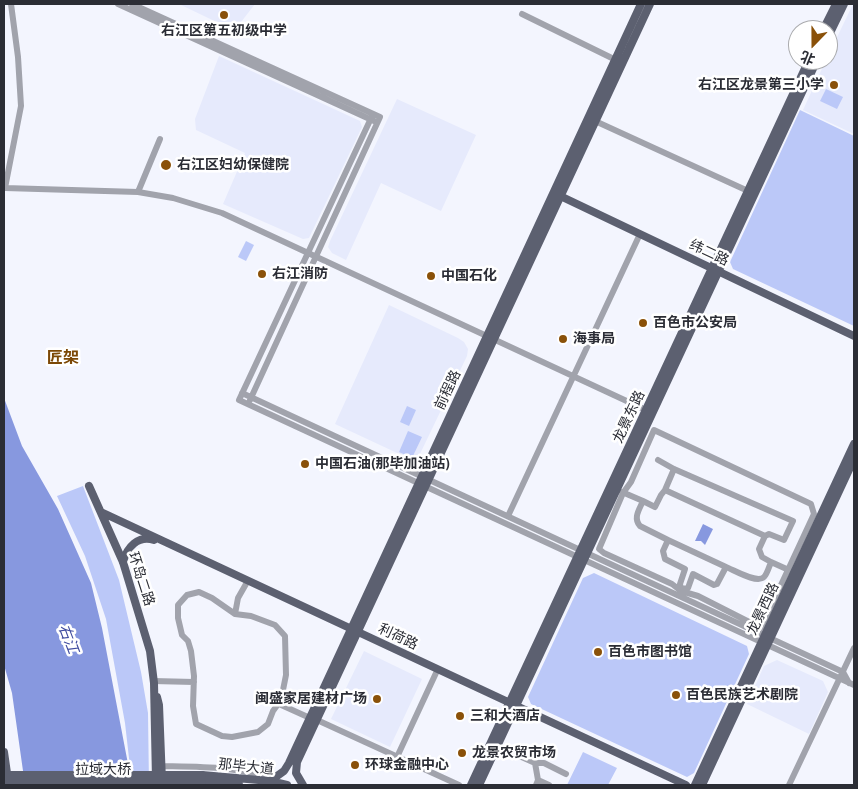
<!DOCTYPE html>
<meta charset="utf-8">
<style>
body{margin:0}
#map{position:relative;width:858px;height:789px;overflow:hidden;background:#f3f5fe;font-family:Cabin,"Noto Sans SC",sans-serif}
canvas{display:block}
.frame{position:absolute;inset:0;border:5px solid #2b2d35;pointer-events:none}
.north{position:absolute;left:788px;top:20px;width:50px;height:50px;box-sizing:border-box;background:#fff;border:1px solid #aaabae;border-radius:50%;rotate:202deg;font-size:14px;font-weight:700;line-height:20px;text-align:center;color:#2b2d35}
.north::after{content:'';display:block;margin:auto;width:18px;height:22px;background:#8a5109;clip-path:polygon(50% 0,100% 100%,50% 72%,0 100%)}
</style>
<div id="map">
<canvas width="858" height="789"></canvas>
<div class="frame"></div>
<div class="north">北</div>
</div>
<script>
const context = document.querySelector('canvas').getContext('2d');
context.lineJoin = 'round';
function fillPath(path, color) {
  context.fillStyle = color;
  context.fill(path, 'evenodd');
}
function stroke(path, color, width, dash) {
  context.strokeStyle = color;
  context.lineWidth = width;
  context.lineCap = dash ? 'butt' : 'round';
  context.setLineDash(dash || []);
  context.stroke(path);
}
function drawText(font, color, halo, rows, align = 'center') {
  context.font = font + ' Cabin,"Noto Sans SC",sans-serif';
  context.lineWidth = 5;
  context.setLineDash([]);
  context.textBaseline = 'middle';
  context.strokeStyle = halo;
  context.fillStyle = color;
  for (const [text, x, y, turn = 0] of rows) {
    context.save();
    context.translate(x, y);
    context.rotate((+turn || 0) * Math.PI / 180);
    context.textAlign = isNaN(turn) ? turn : align;
    if (halo) context.strokeText(text, 0, 0);
    context.fillText(text, 0, 0);
    context.restore();
  }
}
fillPath(new Path2D(`
 M179,4h76l-17,22 -9,2z
 M853,4h1v130l-51,-24 23,-50h2v-4z
 M219,56l141,65 2,6 -53,111 -6,1 -80,-35 22,-51 -49,-23 -1,-11z
 M397,99l79,36 -35,76 -60,-28 -35,77 -14,-7 -4,-6 2,-6z
 M389,305l69,33 6,4 4,7 -1,7 -48,100 -4,3h-5l-75,-35z
 M364,651l58,28 -32,68 -59,-28z
 M777,660l46,21 5,11 -19,42 -62,-30 17,-38z`), '#e6eafc');
fillPath(new Path2D(`
 M826,89l17,8 -6,12 -17,-8z
 M800,110l54,26v190l-121,-57 -3,-7z
 M246,241l8,4 -8,16 -8,-4z
 M407,406l9,4 -7,16 -9,-4z
 M408,431l14,6 -10,21 -13,-6z
 M83,486l36,94 22,92 7,41 1,72h-20l1,-18 -5,-44 -19,-104 -21,-63 -28,-60z
 M594,573l153,73 2,8 -55,119 -7,4 -156,-73 -3,-7 55,-119z
 M583,752l34,16 -9,17h-41z`), '#bbc8f8');
fillPath(new Path2D(`
 M4,398l18,48 36,63 33,74 11,45 26,136 -1,21h-102l-13,-92 -8,-28z
 M703,524l10,5 -8,16 -4,-4h-6z`), '#8798df');
stroke(new Path2D(`
 M11,4l7,53 3,49 -16,82 133,4 35,6 49,15 424,197
 M118,4l256,117
 M132,4l248,113 -130,283
 M522,14l98,48
 M373,114l-134,286 615,285
 M595,121l153,70
 M138,192l22,-53
 M242,393l601,279 6,11
 M654,430l157,74 3,10 -53,114 -63,-32 -17,-5 -9,-7 -68,-31 -5,-4 24,-56 8,-11z
 M658,460l16,9 119,52 -9,19 -15,-6 -4,2
 M674,469l-9,21 100,46 -6,13 3,8 9,5
 M622,492l21,9c-4,9 -10,17 -3,25l28,14 -5,11 2,8 20,10 -5,15 1,5 -1,4
 M643,501l12,6 6,-12 4,-5
 M508,516l132,-282
 M668,540l58,27
 M681,589l7,-1 5,-14 21,11 3,-1 9,-17c8,3 31,17 38,10 3,-3 5,-10 7,-15l20,9
 M199,592l13,6 23,16 16,2 24,9 10,11 1,39 -5,25 -8,11 -5,13 -10,8 -26,5 -10,-1 -26,-12 -3,-18 1,-30 -3,-25 -3,-10 -6,-6 -4,-17v-13l9,-10z
 M235,614l3,-16 8,-14
 M153,681l41,1
 M279,704l31,14
 M317,720l142,65
 M497,746l38,17 3,17 -2,5
 M397,757l39,-84
 M535,763h9l22,11
 M157,766c28,1 90,-1 112,15
 M538,780l11,5
 M789,785l65,-137`), '#a1a3ac', 6);
stroke(new Path2D(`
 M823,30l13,-26
 M828,37l16,-33
 M556,194l298,142
 M89,486l34,76 27,89 4,32 2,97
 M101,512l585,273
 M123,562c4,-15 15,-27 31,-22
 M157,697l2,8 3,76
 M4,752l4,28
 M202,775l68,6 17,4
 M270,781l14,-10 5,-8 352,-759
 M202,782l37,3
 M303,785l-7,-12 1,-11 353,-758
 M471,785l338,-725
 M479,785l338,-725
 M695,785l159,-341
 M702,785l152,-326`), '#5c6070', 8);
stroke(new Path2D(`
 M4,775h198
 M4,782h198`), '#5c6070', 8);
for (const [x, y, r, color] of [
 [224,15,5,"#8a5109"],
 [834,85,5,"#8a5109"],
 [166,165,6,"#8a5109"],
 [262,274,5,"#8a5109"],
 [431,276,5,"#8a5109"],
 [643,323,5,"#8a5109"],
 [563,339,5,"#8a5109"],
 [305,464,5,"#8a5109"],
 [598,652,5,"#8a5109"],
 [676,695,5,"#8a5109"],
 [377,699,5,"#8a5109"],
 [460,716,5,"#8a5109"],
 [462,753,5,"#8a5109"],
 [355,765,5,"#8a5109"]
]) {
  const dot = new Path2D();
  dot.arc(x, y, r, 0, 2 * Math.PI);
  context.fillStyle = color;
  context.fill(dot);
  stroke(dot, '#fff', 2);
}
drawText('bold 14px', '#2b2d35', '#fff', [
 ["右江区第五初级中学",224,31,"center"],
 ["右江区龙景第三小学",824,85,"right"],
 ["右江区妇幼保健院",177,165],
 ["右江消防",272,274],
 ["中国石化",441,276],
 ["百色市公安局",653,323],
 ["海事局",573,339],
 ["中国石油(那毕加油站)",315,464],
 ["百色市图书馆",608,652],
 ["百色民族艺术剧院",686,695],
 ["闽盛家居建材广场",367,699,"right"],
 ["三和大酒店",470,716],
 ["龙景农贸市场",472,753],
 ["环球金融中心",365,765]
], 'left');
drawText('14px', '#2b2d35', '#fff', [
 ["纬二路",709,253,25],
 ["前程路",448,390,-65],
 ["龙景东路",629,417,-65],
 ["环岛二路",141,579,72],
 ["龙景西路",763,609,-65],
 ["利荷路",398,637,25],
 ["那毕大道",246,767,6],
 ["拉域大桥",103,770]
]);
drawText('italic 15px', '#3f4b9f', '#fff', [
 ["右江",68,639,69]
]);
drawText('bold 16px', '#7c4806', '#fff', [
 ["匠架",63,358]
]);
</script>
